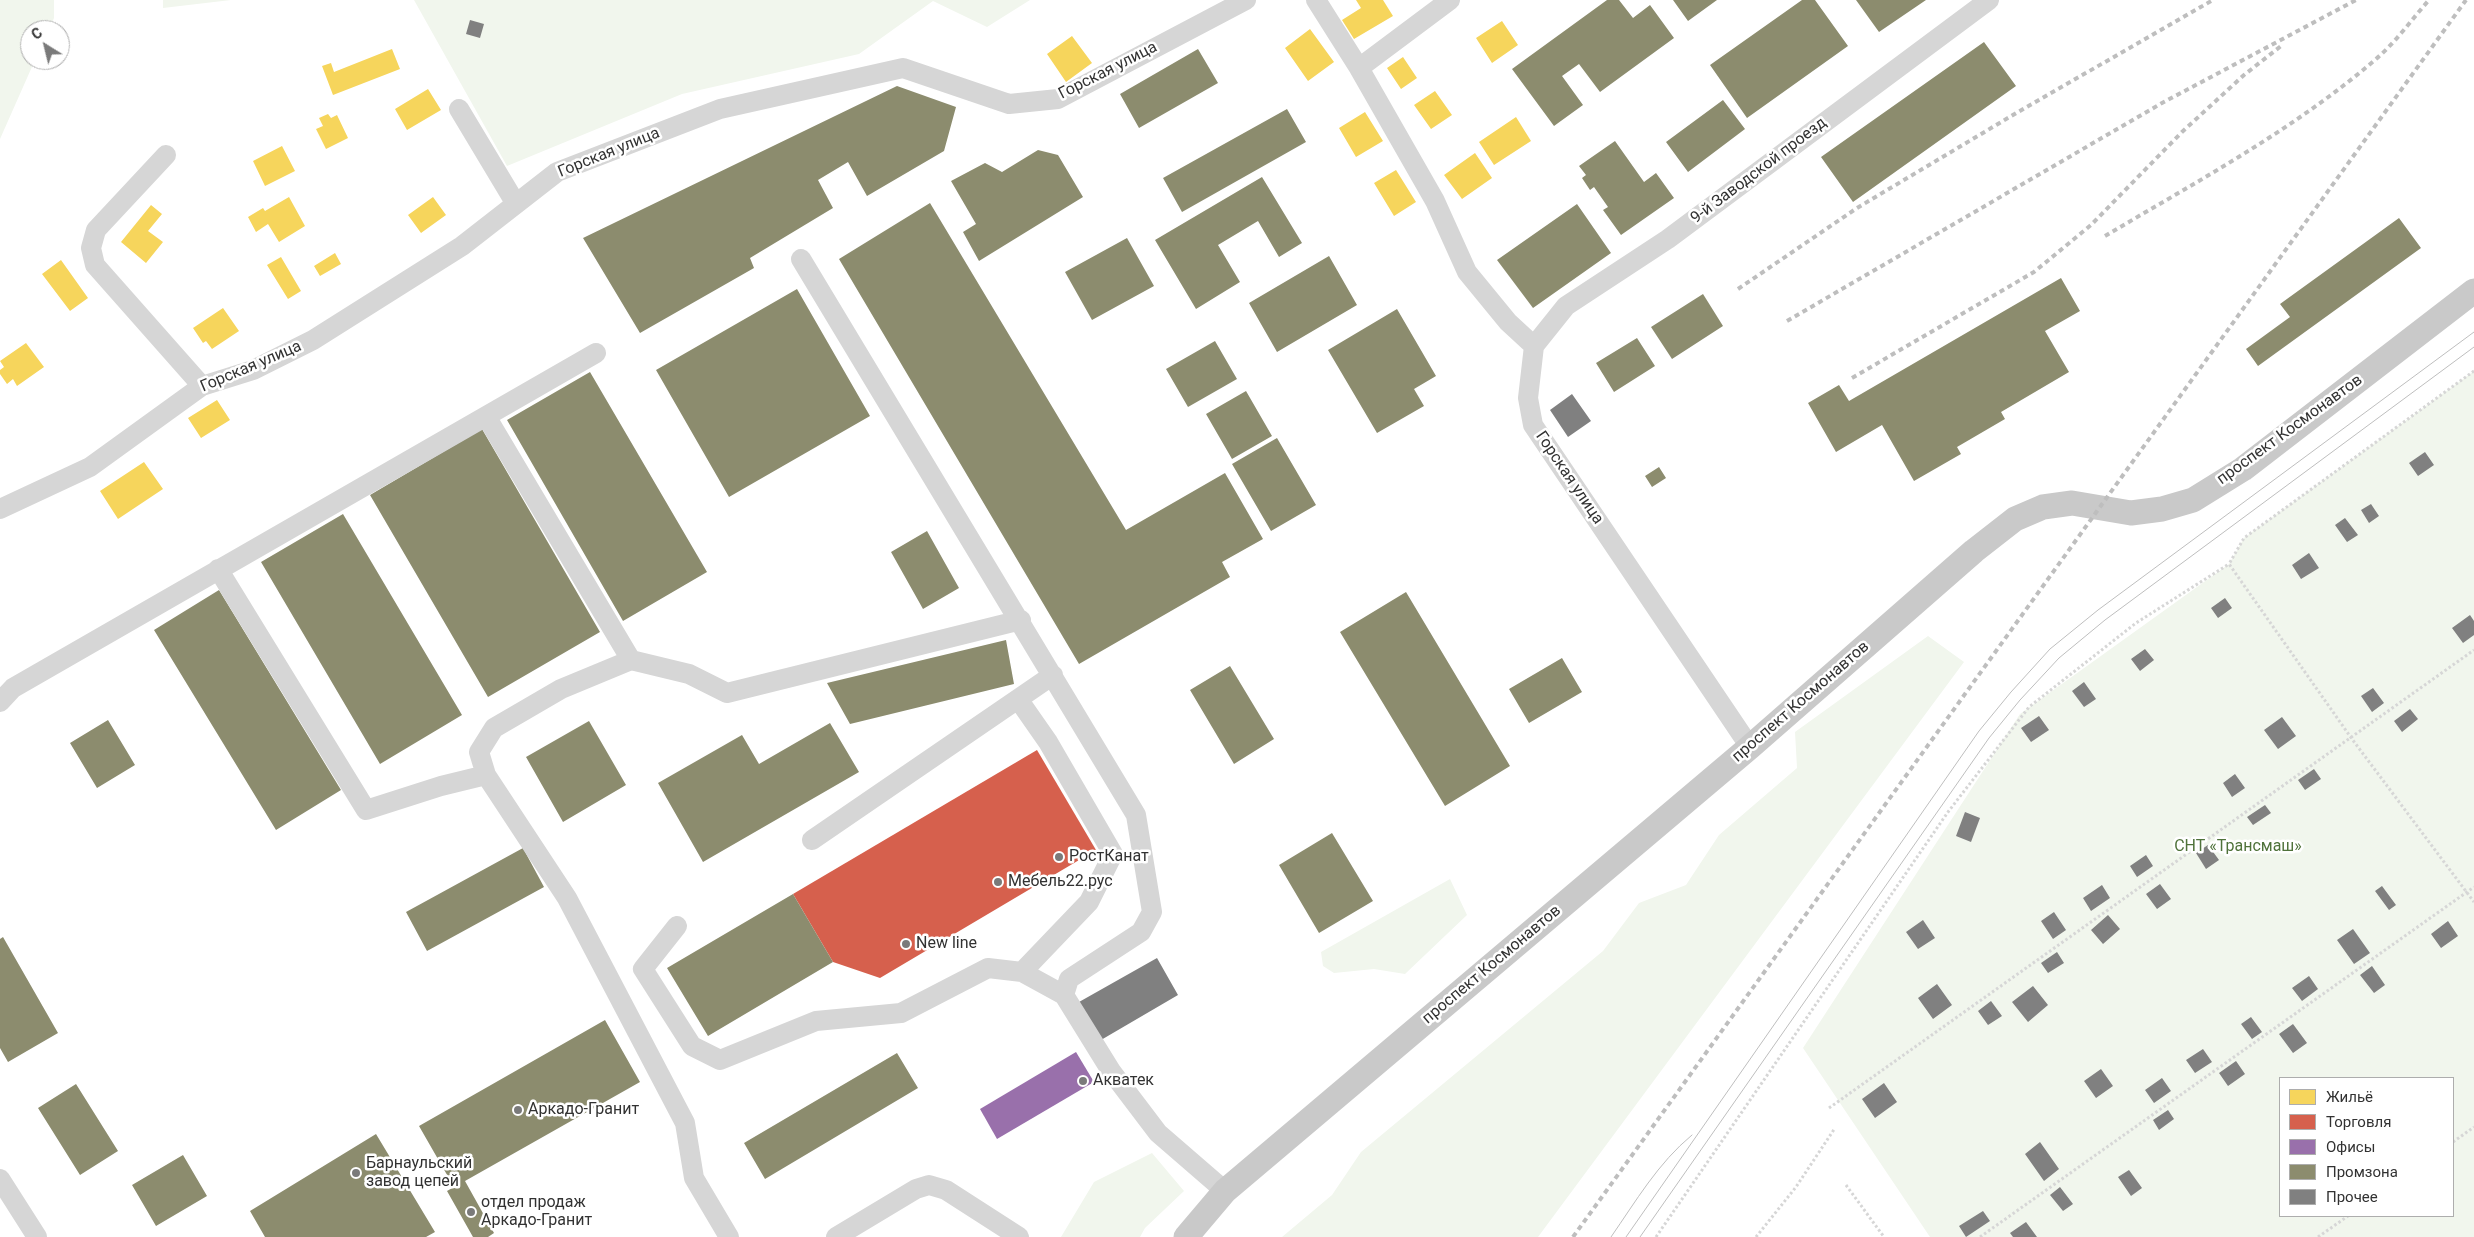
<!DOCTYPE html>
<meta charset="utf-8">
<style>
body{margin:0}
#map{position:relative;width:2474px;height:1237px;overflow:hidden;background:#fff;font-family:Roboto,sans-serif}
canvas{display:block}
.legend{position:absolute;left:2279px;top:1077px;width:175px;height:140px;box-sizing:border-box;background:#fff;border:1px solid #adadad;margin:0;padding:6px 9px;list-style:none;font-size:15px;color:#323232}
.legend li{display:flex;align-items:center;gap:10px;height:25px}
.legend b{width:25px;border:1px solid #adadad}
.north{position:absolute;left:20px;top:20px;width:50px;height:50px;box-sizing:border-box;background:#fff;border:1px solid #adadad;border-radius:50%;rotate:324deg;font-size:14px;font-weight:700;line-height:20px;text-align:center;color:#323232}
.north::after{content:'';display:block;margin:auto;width:18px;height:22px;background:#7a7a7a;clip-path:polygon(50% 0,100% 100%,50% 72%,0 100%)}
</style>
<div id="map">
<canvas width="2474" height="1237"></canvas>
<ul class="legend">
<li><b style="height:14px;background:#f6d55c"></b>Жильё</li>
<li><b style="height:14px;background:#d6604d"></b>Торговля</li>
<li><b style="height:14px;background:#9970ab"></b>Офисы</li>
<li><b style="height:14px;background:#8c8c6e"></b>Промзона</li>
<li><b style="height:14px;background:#808080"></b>Прочее</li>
</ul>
<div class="north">С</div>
</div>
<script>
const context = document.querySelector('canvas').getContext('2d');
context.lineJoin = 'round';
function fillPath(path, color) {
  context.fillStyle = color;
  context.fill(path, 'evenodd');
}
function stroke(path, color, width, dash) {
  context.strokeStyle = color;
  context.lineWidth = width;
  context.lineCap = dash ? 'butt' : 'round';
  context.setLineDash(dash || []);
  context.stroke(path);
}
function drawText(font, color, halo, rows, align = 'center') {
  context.font = font + ' Roboto,sans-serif';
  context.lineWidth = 5;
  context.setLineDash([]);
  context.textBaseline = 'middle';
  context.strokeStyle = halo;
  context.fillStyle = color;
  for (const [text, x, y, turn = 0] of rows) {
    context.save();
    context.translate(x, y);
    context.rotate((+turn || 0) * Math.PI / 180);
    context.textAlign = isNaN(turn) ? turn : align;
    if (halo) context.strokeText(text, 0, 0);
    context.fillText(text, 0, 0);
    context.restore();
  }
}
fillPath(new Path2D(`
 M0,0h54v18l-5,12h-19v30h5l-35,79z
 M163,0h68l-68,8z
 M414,0h616l-43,27 -54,-26 -74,53 -177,40 -175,72z
 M2474,371v866h-544l-127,-189 217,-334 209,-150 15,-26zM2280,1078h173v138h-173z
 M1928,636l36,26 -426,575h-256l50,-42 29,-43 242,-201 36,-48 47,-18 33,-50 78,-67 -2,-36z
 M1450,879l17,36 -62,59 -31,-5 -40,4 -11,-7 -2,-14z
 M1152,1153l32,38 -39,37 -5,9h-79l33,-55z`), '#f1f6ed');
fillPath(new Path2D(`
 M1356,0h27l10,16 -39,23 -12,-19 19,-12z
 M1502,21l16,24 -26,18 -16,-25z
 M1310,29l24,33 -26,19 -23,-33z
 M1072,36l20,27 -26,19 -19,-28z
 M392,49l8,20 -67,26 -11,-29 9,-3 3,9z
 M1403,57l14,21 -16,11 -14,-21z
 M428,89l13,21 -34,20 -12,-21z
 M1435,91l17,24 -21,14 -17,-24z
 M1365,112l18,29 -27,16 -17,-29z
 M328,114l3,4 6,-3 11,23 -22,11 -10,-20 7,-3 -4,-8z
 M1516,117l15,24 -37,24 -15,-23z
 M282,146l13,25 -30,15 -12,-25z
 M1475,153l17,25 -30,21 -18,-24z
 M1396,170l20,32 -22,14 -20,-33z
 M289,197l16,29 -26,16 -11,-18 -12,8 -8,-15 15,-9 2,3z
 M433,197l13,18 -25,18 -13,-18z
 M151,205l11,9 -14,17 15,11 -17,21 -25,-21z
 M335,253l6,11 -21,12 -6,-10z
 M281,257l20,34 -13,8 -21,-34z
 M61,260l27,38 -18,13 -28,-37z
 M223,308l16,23 -27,18 -6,-8 -3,2 -10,-15z
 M26,343l18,24 -27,19 -4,-7 -6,5 -7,-10v-4l4,-3 -4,-6z
 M217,400l13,20 -29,18 -13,-20z
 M144,462l19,27 -45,30 -18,-28z`), '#f6d55c');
fillPath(new Path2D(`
 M1037,750l59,100 -216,128 -47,-16 -40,-68z`), '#d6604d');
fillPath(new Path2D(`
 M1076,1052l18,30 -97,57 -17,-30z`), '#9970ab');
fillPath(new Path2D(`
 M1607,0h12l14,18 17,-13 24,33 -74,54 -21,-28 -17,12 21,29 -29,21 -42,-57z
 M1673,0h44l-29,21z
 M1802,0h13l33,46 -101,72 -37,-53z
 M1856,0h70l-47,32z
 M1984,42l32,44 -163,116 -32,-45z
 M1198,49l20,34 -79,45 -19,-34z
 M897,86l59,21 -12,44 -77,45 -19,-34 -30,18 15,28 -83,50 4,10 -114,65 -57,-95z
 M1723,100l22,29 -57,43 -22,-30z
 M1287,109l19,33 -124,70 -19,-34z
 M1615,141l29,41 12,-9 18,25 -53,37 -18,-25 5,-3 -14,-20 -4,3 -8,-12 4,-3 -7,-9z
 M1038,150l20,5 25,42 -104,64 -16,-29 13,-8 -25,-43 34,-18 17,9z
 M1262,177l40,66 -23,14 -21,-36 -40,24 22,37 -44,27 -41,-69z
 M930,203l196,327 99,-57 38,66 -41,23 8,15 -151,87 -240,-405z
 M1577,204l34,49 -78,55 -36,-48z
 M2399,218l22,30 -163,118 -12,-17 44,-32 -10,-13z
 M1127,238l27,48 -62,34 -27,-48z
 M1329,256l28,49 -80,47 -28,-49z
 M2061,278l19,33 -35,20 24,41 -68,40 4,7 -48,28 4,7 -47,27 -32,-56 -46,27 -28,-49 31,-18 10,16z
 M797,289l73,127 -141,81 -73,-127z
 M1703,294l20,32 -51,33 -21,-32z
 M1397,309l39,67 -22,13 10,17 -47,27 -49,-83z
 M1637,338l18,28 -41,26 -18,-29z
 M1215,341l22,38 -49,28 -22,-38z
 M590,372l117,200 -84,49 -116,-201z
 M1246,391l26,45 -40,23 -26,-45z
 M482,429l118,203 -112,65 -118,-202z
 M1277,438l39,67 -45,26 -39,-67z
 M1659,467l7,11 -14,9 -7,-11z
 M343,514l119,201 -82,49 -119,-202z
 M927,531l32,57 -36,21 -32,-57z
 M219,590l122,200 -65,40 -122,-200z
 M1406,592l104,174 -65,40 -105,-174z
 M1006,640l8,44 -164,40 -23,-41z
 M1562,658l20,34 -53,31 -20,-34z
 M1230,666l44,73 -40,25 -44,-74z
 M108,720l27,45 -38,23 -27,-45z
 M589,721l37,64 -63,37 -37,-65z
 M830,723l29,49 -156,90 -45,-79 84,-48 17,29z
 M1332,833l41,68 -54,32 -40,-68z
 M523,848l21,39 -117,64 -21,-39z
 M793,894l40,68 -125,74 -41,-68z
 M3,937l55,96 -50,29 -8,-14v-109z
 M605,1020l35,62 -175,99 29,52 -6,4h-15l-26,-46 7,-4 -35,-61z
 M897,1053l21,35 -153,91 -21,-36z
 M76,1084l42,67 -38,24 -42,-67z
 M376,1134l59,98 -9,5h-161l-15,-26z
 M183,1155l24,41 -51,30 -24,-41z`), '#8c8c6e');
fillPath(new Path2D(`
 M470,20l14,4 -4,14 -14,-4z
 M1572,394l19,27 -23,16 -18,-27z
 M2425,452l9,13 -16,11 -9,-13z
 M2371,504l8,12 -10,7 -8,-13z
 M2345,518l13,17 -11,7 -12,-17z
 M2309,553l10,15 -18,11 -9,-14z
 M2225,598l7,10 -14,10 -7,-10z
 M2470,615l4,6v14l-11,8 -11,-15z
 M2145,649l9,11 -14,11 -9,-12z
 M2084,682l12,17 -12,8 -12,-16z
 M2373,688l11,15 -12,9 -11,-16z
 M2410,709l8,10 -16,13 -8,-11z
 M2039,716l10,14 -18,12 -10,-14z
 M2282,717l14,19 -18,13 -14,-19z
 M2314,769l7,10 -16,11 -7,-10z
 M2235,774l10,14 -13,9 -9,-14z
 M2265,805l6,8 -18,12 -6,-8z
 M1965,812l15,6 -9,24 -15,-6z
 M2208,845l11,15 -13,9 -10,-16z
 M2146,855l7,11 -16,11 -7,-11z
 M2160,884l11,15 -14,10 -11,-15z
 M2102,885l8,13 -19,13 -8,-13z
 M2382,886l14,19 -7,5 -14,-19z
 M2054,912l12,18 -13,9 -12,-18z
 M2108,915l12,14 -17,15 -12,-14z
 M1923,920l12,18 -17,11 -12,-17z
 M2448,921l10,15 -17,12 -10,-14z
 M2353,929l17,24 -16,11 -17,-24z
 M2057,952l7,11 -16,10 -7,-10z
 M1157,958l21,37 -77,45 -22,-38z
 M2372,966l13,19 -11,8 -14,-18z
 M2309,976l9,13 -16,12 -10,-13z
 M1937,984l15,21 -19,14 -15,-21z
 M2033,986l15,19 -20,17 -16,-20z
 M1991,1001l11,15 -14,9 -10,-14z
 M2251,1017l11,15 -10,7 -11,-15z
 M2293,1024l14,19 -14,10 -14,-19z
 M2203,1049l9,13 -17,11 -9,-13z
 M2236,1061l9,13 -17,12 -9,-13z
 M2101,1069l12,17 -17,12 -12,-17z
 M2162,1078l9,13 -17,12 -9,-13z
 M1884,1083l13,19 -22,16 -13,-19z
 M2168,1110l6,9 -15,11 -6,-10z
 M2040,1142l19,27 -15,12 -19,-27z
 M2129,1170l13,18 -11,8 -13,-19z
 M2060,1187l13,17 -10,7 -13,-16z
 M1983,1211l7,10 -24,16 -7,-11z
 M2026,1222l11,15h-24l-3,-4z`), '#808080');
stroke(new Path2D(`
 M2474,371l-230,167 -15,26 123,175 122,163
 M1829,1108l645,-458
 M2453,1142l21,-15
 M1846,1185l38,52
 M1656,1237l292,-425 81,-105 107,-84 93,-59
 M1756,1237l40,-50 39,-59
 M1980,1237l494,-350
 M2318,1237l30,-21`), '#d6d6d6', 3, [2.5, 2.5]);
stroke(new Path2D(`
 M1316,0l43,68 76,133 32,71 41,50 26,24
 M1359,68l91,-68
 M459,109l57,95
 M166,155l-70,75 -5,18 4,17 107,121
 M801,259l335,556 16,97 -11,20 -72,47 -5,16 47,76 47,62 67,58
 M1534,346l32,-40 102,-67 321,-239
 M1534,346l-6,52 5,27 217,322
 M486,416l145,244
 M0,509l90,-42 112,-81 51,-16 60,-30 149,-94 95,-74 163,-63 183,-41 106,36 49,-5 188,-99
 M218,569l148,241 75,-24 45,-11 81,123 118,225 9,55 35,59
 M1018,699l30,43 65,112 -24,48 -67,70
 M0,702l13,-14 583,-335
 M486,775l-7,-23 15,-24 67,-39 70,-29 58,14 38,19 294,-73
 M812,840l241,-165
 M677,926l-34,43 49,77 28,14 96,-39 85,-8 87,-45 34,4 42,23
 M0,1179l37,58
 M836,1237l80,-48 13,-4 17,5 73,47`), '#d6d6d6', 20);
stroke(new Path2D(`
 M1186,1237l39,-46 525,-444 224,-196 41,-32 28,-12 29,-4 59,10 31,-4 31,-9 50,-31 231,-178`), '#c9c9c9', 25);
stroke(new Path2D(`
 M1611,1237c25,-36 47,-74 81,-102
 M1626,1237l353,-506 32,-39 39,-43 48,-39 376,-278
 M1640,1237l349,-499 31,-38 39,-42 46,-38 369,-273`), '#bebebe', 1);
stroke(new Path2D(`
 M2105,236c91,-54 190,-107 271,-177 20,-17 36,-40 53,-59
 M1738,289l119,-81 161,-96 195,-112
 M1787,321l375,-218 194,-103
 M1852,378l182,-106 57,-47 91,-93 62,-57 37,-29
 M1573,1237l893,-1237`), '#bebebe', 4, [5, 4]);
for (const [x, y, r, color] of [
 [1059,857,5,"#7a7a7a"],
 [998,882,5,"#7a7a7a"],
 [906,944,5,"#7a7a7a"],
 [1083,1081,5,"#7a7a7a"],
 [518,1110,5,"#7a7a7a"],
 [356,1173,5,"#7a7a7a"],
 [471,1212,5,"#7a7a7a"]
]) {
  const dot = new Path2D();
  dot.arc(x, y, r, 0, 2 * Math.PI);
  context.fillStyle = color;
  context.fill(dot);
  stroke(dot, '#fff', 2);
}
drawText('16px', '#323232', '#fff', [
 ["Горская улица",1108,71,-27],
 ["Горская улица",609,153,-22],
 ["9-й Заводской проезд",1759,171,-37],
 ["Горская улица",251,367,-23],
 ["проспект Космонавтов",2290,430,-36],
 ["Горская улица",1569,478,56],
 ["проспект Космонавтов",1801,702,-41],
 ["проспект Космонавтов",1492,965,-40]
]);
drawText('16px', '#4f723a', '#fff', [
 ["СНТ «Трансмаш»",2238,847]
]);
drawText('16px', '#323232', '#fff', [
 ["РостКанат",1069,857],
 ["Мебель22.рус",1008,882],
 ["New line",916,944],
 ["Акватек",1093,1081],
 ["Аркадо-Гранит",528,1110],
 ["Барнаульский",366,1164],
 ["завод цепей",366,1182],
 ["отдел продаж",481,1203],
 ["Аркадо-Гранит",481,1221]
], 'left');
</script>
